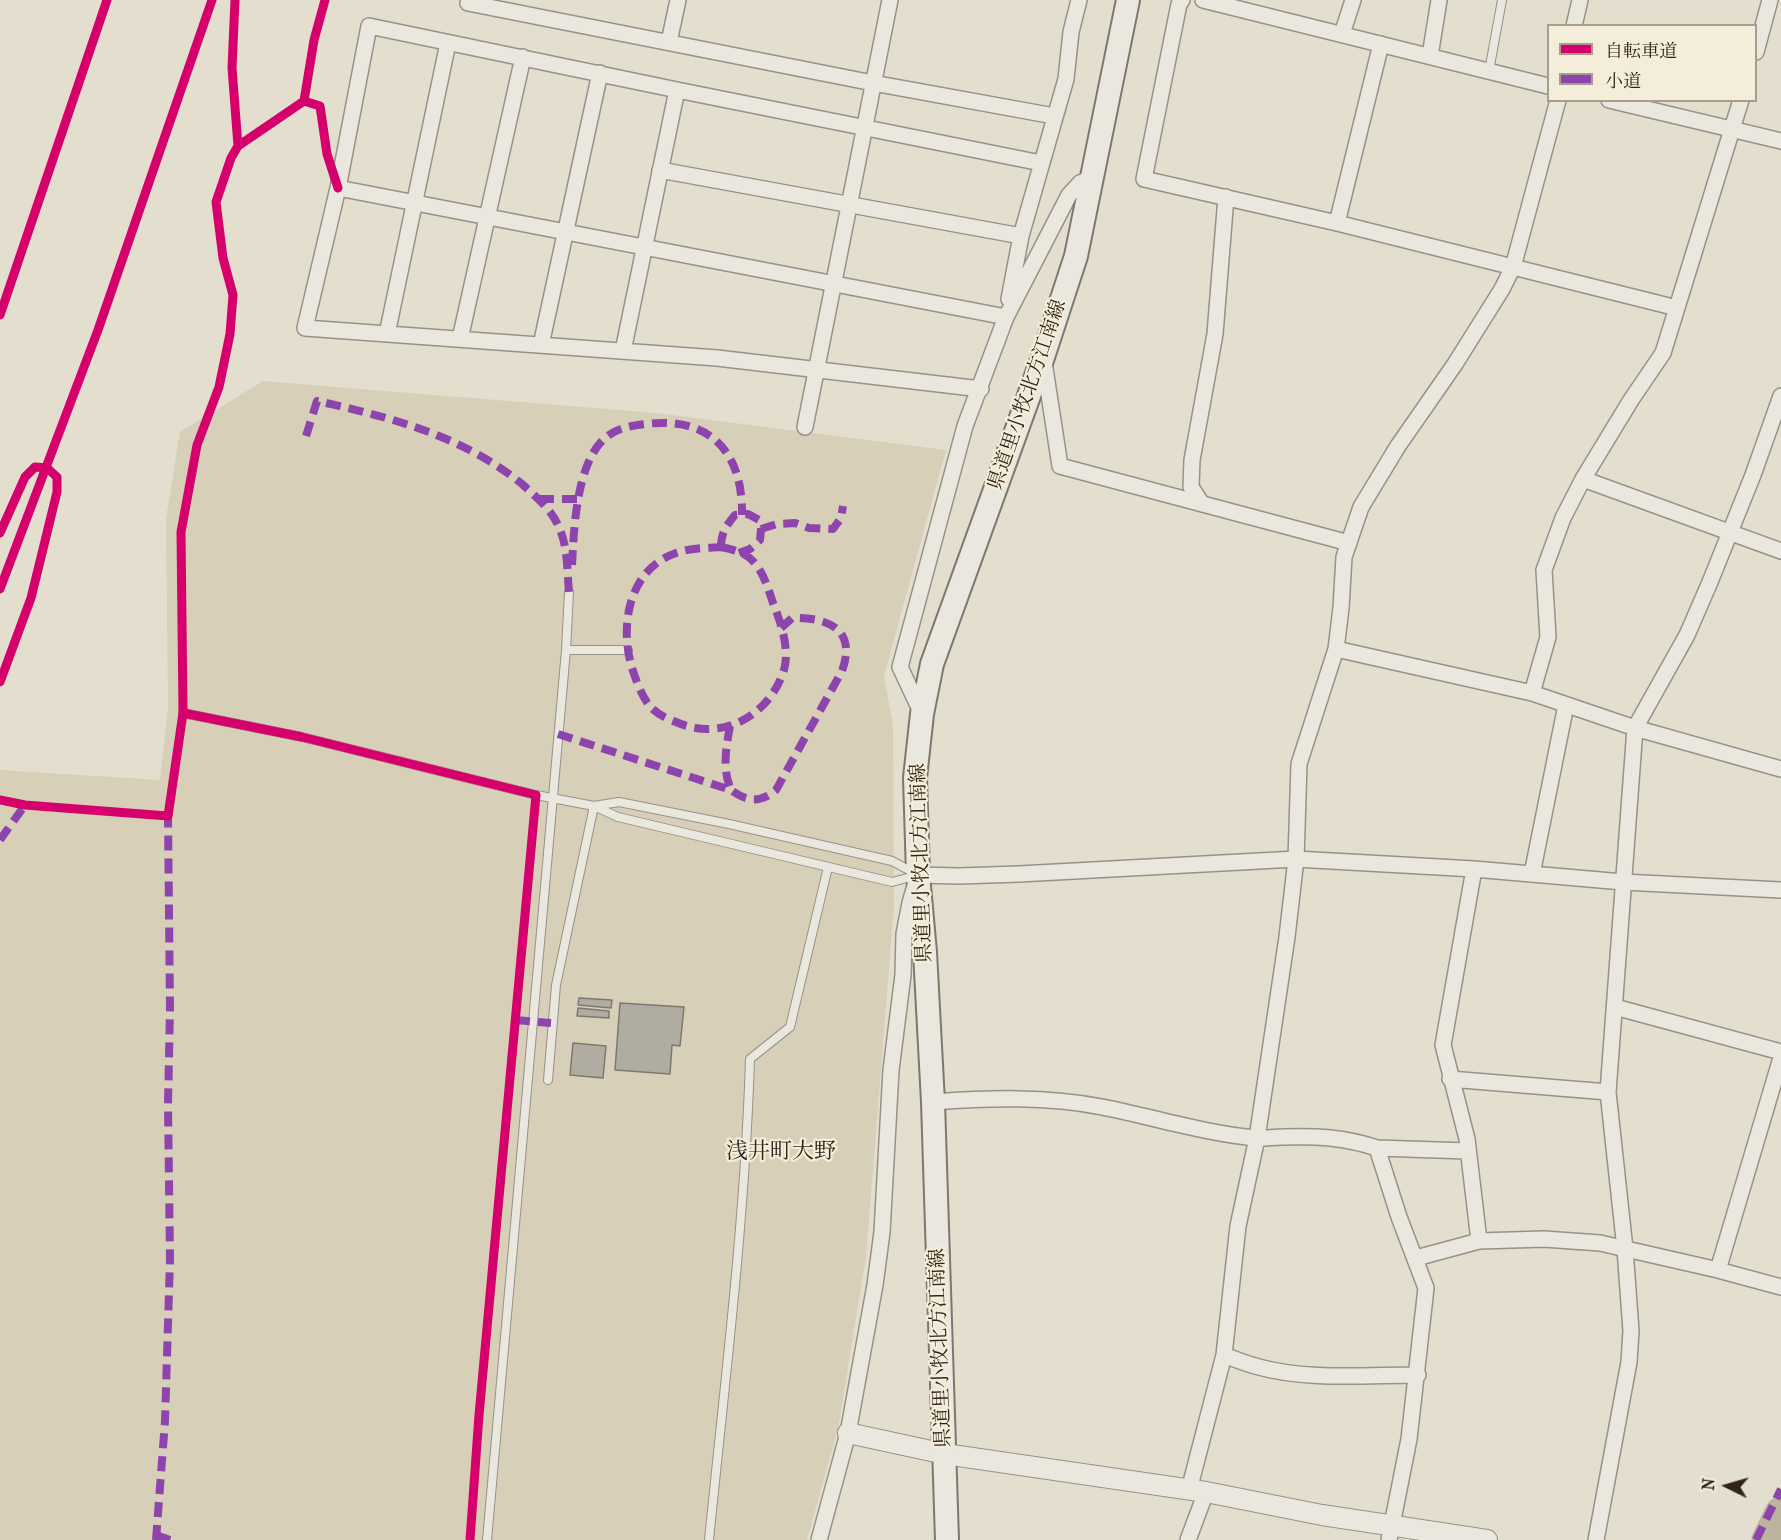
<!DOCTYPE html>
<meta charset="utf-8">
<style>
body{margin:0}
#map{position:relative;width:1781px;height:1540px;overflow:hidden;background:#e4dece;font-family:"IM FELL French Canon","Noto Serif JP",serif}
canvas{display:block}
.legend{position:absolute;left:1547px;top:24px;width:210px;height:78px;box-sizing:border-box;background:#f4edd9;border:2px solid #a69d8d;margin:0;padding:8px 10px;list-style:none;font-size:18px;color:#30241a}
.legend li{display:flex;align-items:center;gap:12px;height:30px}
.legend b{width:30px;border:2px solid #a69d8d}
.north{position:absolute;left:1697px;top:1456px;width:60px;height:60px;-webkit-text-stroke:4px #f4edd9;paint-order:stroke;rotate:275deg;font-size:16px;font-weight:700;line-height:24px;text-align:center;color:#30241a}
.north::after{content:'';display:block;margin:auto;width:21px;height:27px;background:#30241a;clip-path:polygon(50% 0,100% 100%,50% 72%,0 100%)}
</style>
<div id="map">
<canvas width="1781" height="1540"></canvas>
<ul class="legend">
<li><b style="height:8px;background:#d6006c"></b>自転車道</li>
<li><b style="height:8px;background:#8e44ad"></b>小道</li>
</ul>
<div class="north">N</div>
</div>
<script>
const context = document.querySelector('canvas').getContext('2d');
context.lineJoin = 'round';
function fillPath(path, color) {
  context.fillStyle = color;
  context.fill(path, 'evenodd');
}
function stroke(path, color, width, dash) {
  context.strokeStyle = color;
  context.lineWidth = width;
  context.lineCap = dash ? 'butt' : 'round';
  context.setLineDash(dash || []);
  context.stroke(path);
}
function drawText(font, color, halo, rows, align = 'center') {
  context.font = font + ' "IM FELL French Canon","Noto Serif JP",serif';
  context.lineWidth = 4.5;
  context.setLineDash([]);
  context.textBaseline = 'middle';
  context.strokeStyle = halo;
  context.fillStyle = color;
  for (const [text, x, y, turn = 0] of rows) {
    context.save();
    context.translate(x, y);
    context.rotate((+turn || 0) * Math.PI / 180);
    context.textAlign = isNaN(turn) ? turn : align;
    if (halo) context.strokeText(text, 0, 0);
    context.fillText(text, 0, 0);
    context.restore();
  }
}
fillPath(new Path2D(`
 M263,381l393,32 290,37 -62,226 9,49 1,182 -28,350 -28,172 -31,111h-807v-770l160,10 8,-73 -2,-188 14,-87z`), '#d8cfb9');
stroke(new Path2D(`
 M1768,1540l13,-27`), '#beb49e', 33);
const building = new Path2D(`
 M579,998l33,2 -1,8 -33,-3z
 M620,1003l64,4 -4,39 -8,-1 -2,29 -55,-4z
 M578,1008l31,3v7l-32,-2z
 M573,1043l33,3 -3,32 -33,-3z`);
fillPath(building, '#b1aca1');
stroke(building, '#7d786f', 1.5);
const service = new Path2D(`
 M1489,71l13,-71
 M566,650h62
 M183,713l119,24 234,58 58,11 -38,179 -8,95
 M619,802l110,22 163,37 26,14 -26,7 -274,-65 -24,-11z
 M487,1540l79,-890 3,-58
 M709,1540c16,-160 36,-320 41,-481l40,-32 38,-160`);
const minor = new Path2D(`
 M469,0l-1,3 405,80 181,33
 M1182,0l-3,4 -35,175 193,44 340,85
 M1203,0l345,86
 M1574,26l6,-26
 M1342,34l11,-34
 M669,42l9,-42
 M1756,52l14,-52
 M1430,56l9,-56
 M1609,100l172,41
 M660,170l361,66
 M338,188l668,129
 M1337,223l44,-179
 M1009,299l12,-63 45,-157 5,-47 8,-32
 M387,334l61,-291
 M460,339l63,-282
 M541,345l59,-272
 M623,351l54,-261
 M1044,362l16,104 289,77
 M981,389l-264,-31 -412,-30 33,-140 31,-162 308,64 364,73
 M805,427l85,-427
 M1583,479l198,72
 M1202,504l-11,-17 1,-27 23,-126 11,-137
 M1336,649l196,44 103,35 146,41
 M1532,693l16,-56 -4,-67 19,-52 20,-39 48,-79 32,-47 78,-253
 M922,714l-22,-47 65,-241 41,-109 63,-122 11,-12 14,-6
 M1474,869l-31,176 24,94 12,102
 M1532,874l34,-169
 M1615,1007l166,45
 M1450,1079l158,13
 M933,1102c55,-4 114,-6 169,5 51,10 101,26 153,31 9,1 18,-1 27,-1 36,-1 61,0 95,11l22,69 27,71 -17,151 -20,101
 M1377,1148l91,3
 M1416,1258l63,-17 65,-2 56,4 118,27 63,17
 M1718,1270l63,-212
 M1224,1355c10,4 21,8 31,11 52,15 110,9 163,9
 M1189,1490l35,-135 14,-129 19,-88 30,-201 9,-78 3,-95 37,-115 5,-41 3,-51 17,-50 37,-61 57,-82 47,-75 11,-22 45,-167
 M819,1540l29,-107 27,-148 7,-53 9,-162 12,-95 1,-41 6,-31 8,-28 41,1 60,-2 277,-15 178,10 149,13 158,8
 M1188,1540l18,-48
 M1596,1540l33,-178 2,-31 -6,-82 -17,-157 27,-364 52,-93 23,-53 43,-107 28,-79`);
const tertiary = new Path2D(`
 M848,1433l97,21 261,38 116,23 165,25`);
const secondary = new Path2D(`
 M947,1540l-14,-438 -8,-150 -7,-77 -3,-97 7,-64 10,-50 111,-307 33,-101 52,-256`);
stroke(service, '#969287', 10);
stroke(minor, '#969287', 18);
stroke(tertiary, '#969287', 22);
stroke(secondary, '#7d786f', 26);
stroke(service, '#eae7df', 8);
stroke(minor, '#eae7df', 15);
stroke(tertiary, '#eae7df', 20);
stroke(secondary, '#eae7df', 22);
stroke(new Path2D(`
 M306,436l11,-35c73,16 146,35 205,83 13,12 28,24 36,41 10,20 9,45 11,67
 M539,499h40
 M761,529l16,-5 18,-1 14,5 24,1 8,-11 2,-12
 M721,547c8,2 19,4 26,9 15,10 21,32 26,47 8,20 17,46 11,67 -15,47 -63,72 -108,52 -9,-3 -21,-9 -27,-17 -8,-10 -13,-25 -17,-37 -13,-43 -3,-99 44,-115 14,-5 31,-5 45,-6z
 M721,547c0,-14 5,-21 14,-32l13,-1 11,6 2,9 -1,11 -10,9 -11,4
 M572,565c2,-36 4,-95 29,-123 13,-14 28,-16 45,-18 65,-8 97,29 96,91
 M730,726c-4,22 -8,43 1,64
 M558,734l173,56c16,12 29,13 45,0l66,-119c15,-41 -13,-54 -50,-53l-11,10
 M0,840l25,-35
 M515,1020l36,3
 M156,1535l14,5
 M156,1540l9,-119 5,-162 -2,-155 2,-95 -2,-193
 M1756,1540l25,-51`), '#8e44ad', 8, [15, 8]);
stroke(new Path2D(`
 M235,0l-3,68 6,78
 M325,0l-11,40 -10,61 16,5 7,48 11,34
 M0,315l107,-315
 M0,533l25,-56 10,-10 12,1 10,9v15l-26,106 -31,84
 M0,589l98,-259 114,-330
 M183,713l119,24 234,58 -57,620 -9,125
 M0,800l25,5 143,11 15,-103 -2,-181 16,-87 22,-58 11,-53 3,-39 -10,-37 -7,-56 15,-44 7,-12 66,-45`), '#d6006c', 9);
drawText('20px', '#30241a', '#f4edd9', [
 ["県道里小牧北方江南線",1028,395,-71],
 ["県道里小牧北方江南線",922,863,-92],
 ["県道里小牧北方江南線",941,1348,-92]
]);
drawText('22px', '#30241a', '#f4edd9', [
 ["浅井町大野",781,1153]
]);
</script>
